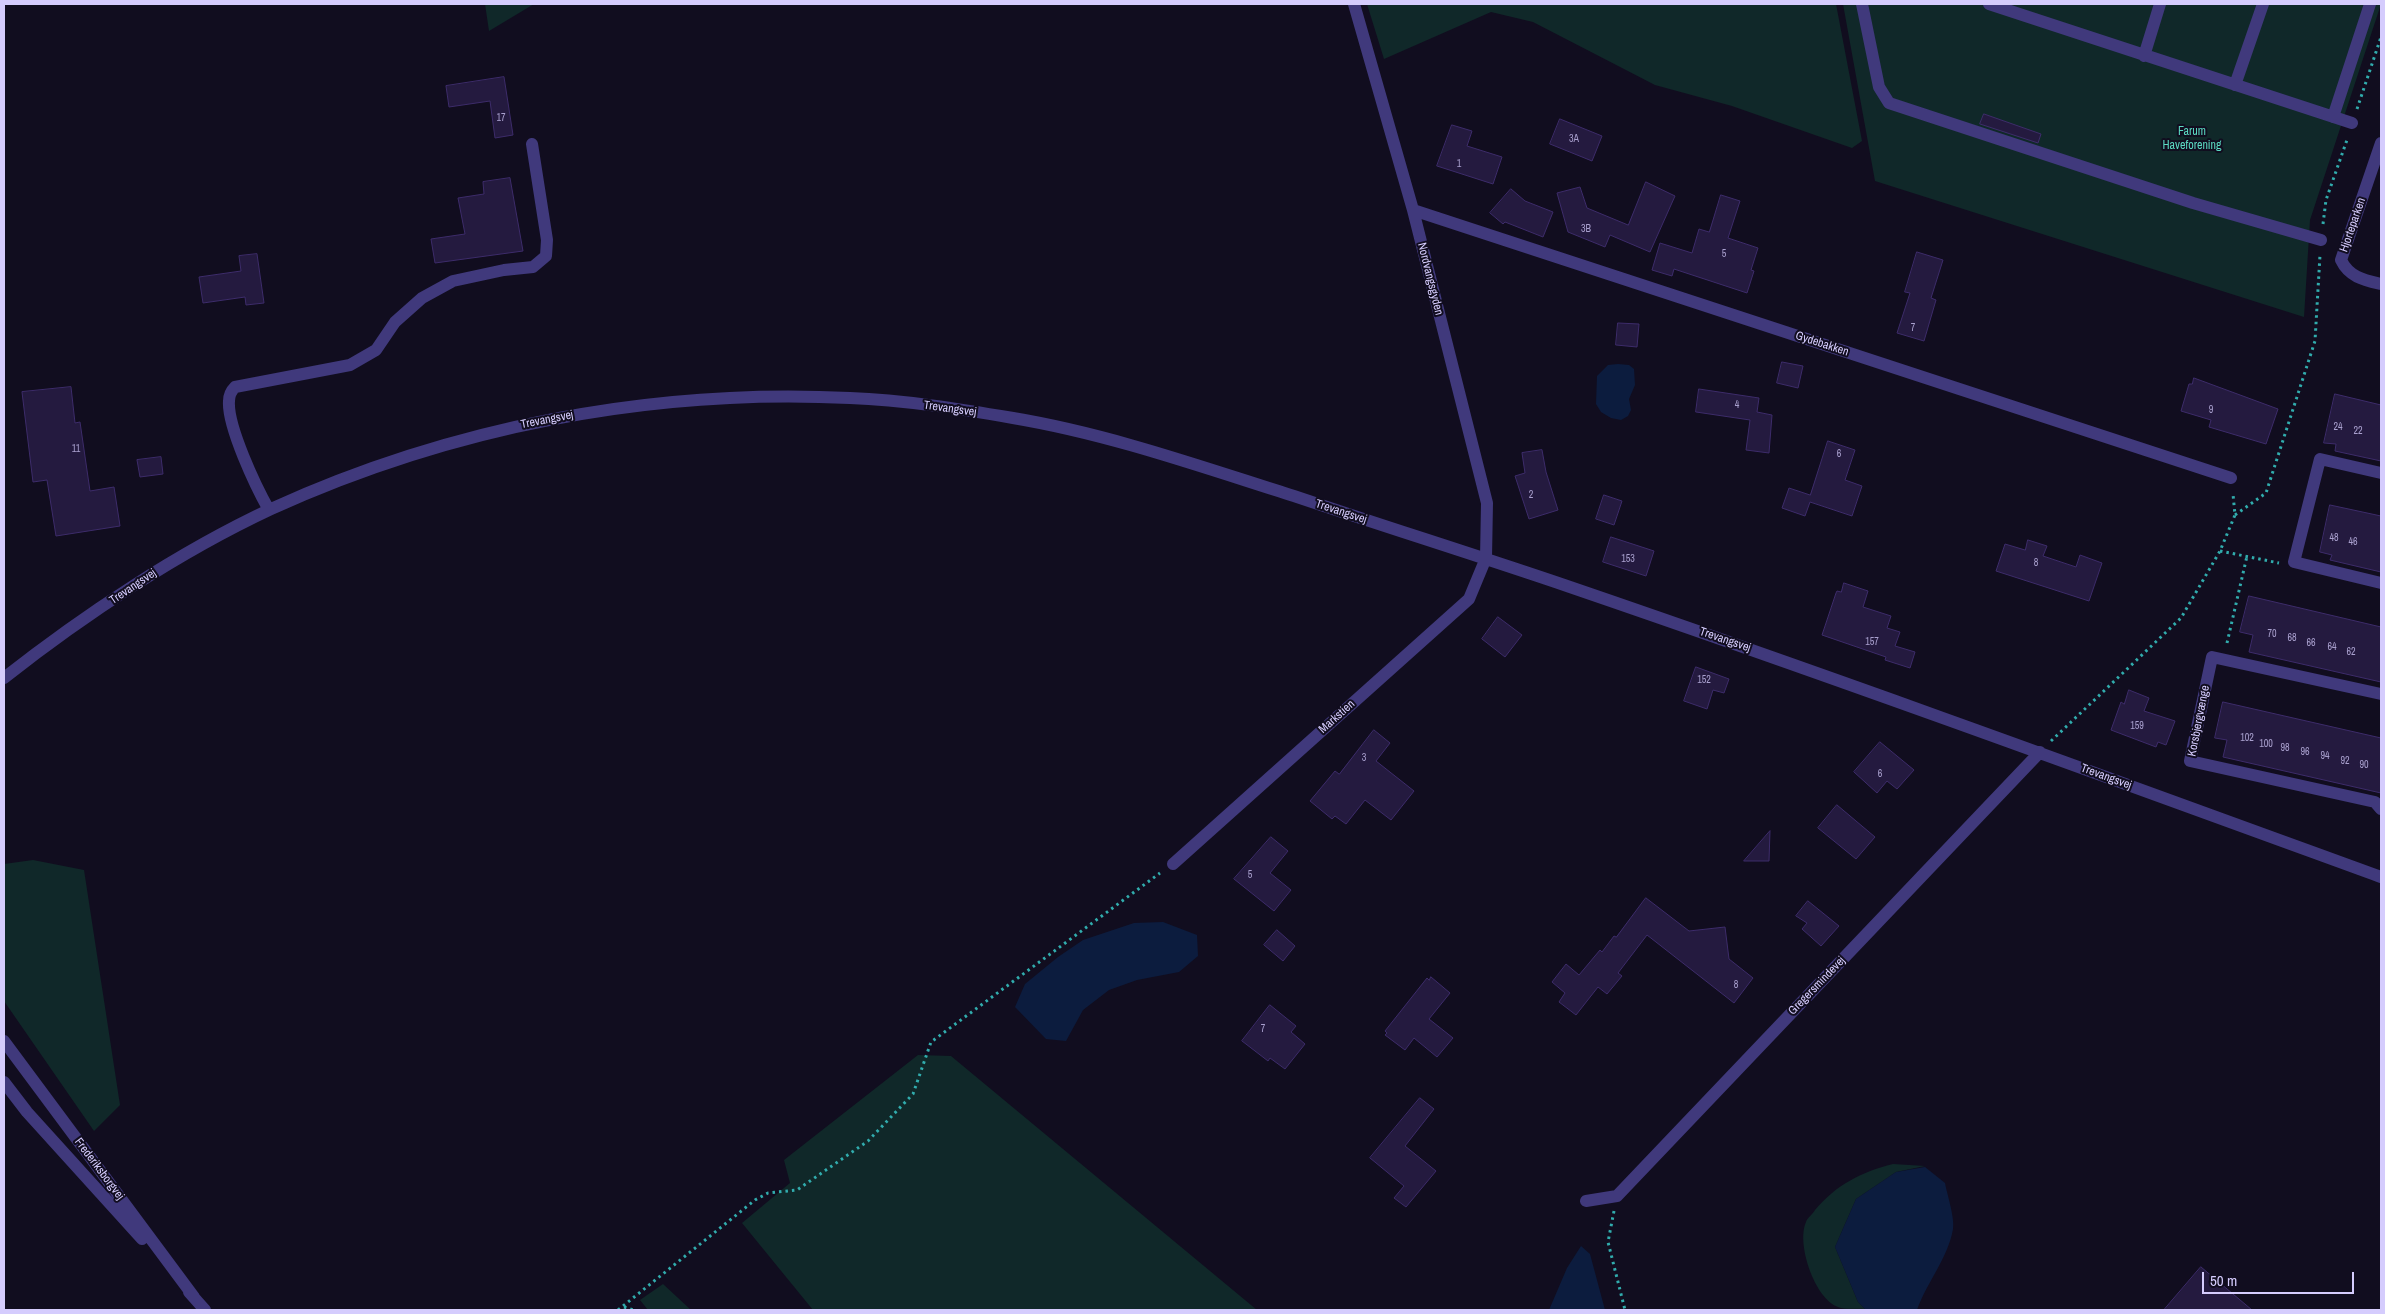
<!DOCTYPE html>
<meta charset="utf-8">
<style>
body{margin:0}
#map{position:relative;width:2385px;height:1314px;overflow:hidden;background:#110d1f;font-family:"Archivo Narrow",sans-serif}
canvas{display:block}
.frame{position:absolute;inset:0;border:5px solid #d5ccfd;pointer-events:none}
.scale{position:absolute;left:2202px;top:1272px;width:152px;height:22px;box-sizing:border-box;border:2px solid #d5ccfd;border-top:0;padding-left:6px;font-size:15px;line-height:18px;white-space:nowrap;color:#d5ccfd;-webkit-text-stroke:4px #110d1f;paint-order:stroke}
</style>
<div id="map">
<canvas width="2385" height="1314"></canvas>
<div class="frame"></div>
<div class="scale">50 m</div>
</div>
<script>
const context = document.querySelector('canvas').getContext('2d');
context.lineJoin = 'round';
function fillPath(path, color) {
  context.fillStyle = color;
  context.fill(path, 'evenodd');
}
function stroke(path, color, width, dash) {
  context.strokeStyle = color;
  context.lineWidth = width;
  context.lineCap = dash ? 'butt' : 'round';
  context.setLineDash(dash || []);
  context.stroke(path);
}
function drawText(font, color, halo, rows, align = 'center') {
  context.font = font + ' "Archivo Narrow",sans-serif';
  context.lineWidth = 4;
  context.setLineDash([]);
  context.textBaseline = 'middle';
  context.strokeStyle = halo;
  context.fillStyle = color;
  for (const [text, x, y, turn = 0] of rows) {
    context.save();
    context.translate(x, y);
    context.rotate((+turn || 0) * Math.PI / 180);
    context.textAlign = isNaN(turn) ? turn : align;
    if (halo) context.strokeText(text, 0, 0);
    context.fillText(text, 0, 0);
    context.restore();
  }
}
fillPath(new Path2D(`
 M485,4h49l-45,27z
 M1367,4h469l26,137 -10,7 -120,-42 -77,-21 -122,-63 -42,-10 -107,47z
 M1843,4h538l-71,216 -6,97 -429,-136z
 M33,860l51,10 36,235 -26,26 -90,-130v-137z
 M918,1055l33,1 306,254h-444l-71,-87 48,-40 -6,-23z
 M1893,1164l32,2 -29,6 -40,27 -21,48 23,55 7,7c-8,-1 -20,1 -27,-2 -23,-8 -42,-63 -32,-85 1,-4 7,-8 9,-12 21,-25 46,-38 78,-46z
 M663,1284l28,26h-43l-8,-10z`), '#102829');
fillPath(new Path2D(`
 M1618,364l11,1 5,4 1,16 -6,14 2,11 -3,6 -7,4 -10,-2 -10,-6 -5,-8 1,-28 11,-11z
 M1163,922l34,13 1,21 -19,16 -42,8 -28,10 -26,20 -17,31 -20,-2 -31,-32 10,-23 33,-27 25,-17 51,-17z
 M1925,1167l20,16c2,11 10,35 8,46 -5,29 -26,53 -36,81h-51l-8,-8 -23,-55 21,-48 40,-27z
 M1581,1246l9,8 15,56h-56l18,-42z`), '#0c1c3e');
const building = new Path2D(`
 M504,77l9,58 -18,3 -5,-37 -41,6 -3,-21z
 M1984,114l57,20 -3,9 -58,-19z
 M1560,119l42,17 -10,25 -42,-17z
 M1452,125l20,6 -5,15 35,11 -9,27 -56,-18z
 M510,178l13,73 -88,12 -4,-24 34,-5 -7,-36 26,-4 -1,-12z
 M1646,182l29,14 -25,56 -40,-17 -5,12 -37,-15 -11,-39 23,-6 7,21 41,17z
 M1511,189l14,12 28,11 -10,25 -38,-15 -2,2 -13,-11z
 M1721,195l19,6 -12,37 30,10 -7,22 3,1 -7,22 -73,-24 -2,7 -20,-6 8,-27 32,10 7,-24 10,3z
 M1917,252l26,8 -12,38 5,2 -12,41 -27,-8 13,-40 -5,-1z
 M257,254l7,49 -18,2 -1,-8 -42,6 -4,-26 42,-6 -2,-15z
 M1618,323l21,1 -2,23 -21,-2z
 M1782,362l21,4 -5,22 -21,-5z
 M2194,378l84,31 -12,35 -57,-17 2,-7 -30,-9 8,-27h3z
 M71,387l4,36 5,-1 10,69 24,-4 6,39 -64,10 -9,-56 -14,2 -11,-90z
 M1699,389l60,9 -2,14 15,3 -3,38 -23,-3 4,-30 -54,-8z
 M2335,394l46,11v56l-46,-10 1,-7 -12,-1z
 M1828,441l27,9 -10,30 17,6 -10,30 -42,-14 -5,14 -23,-8 7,-20 21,7z
 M1542,450l4,22 12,38 -29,9 -14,-43 10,-3 -3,-20z
 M161,457l2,17 -23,3 -3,-17z
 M1604,495l18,6 -8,24 -18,-6z
 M2330,505l51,11v56l-51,-12 2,-5 -12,-3z
 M1611,537l43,14 -8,25 -43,-14z
 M2028,540l19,6 -4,10 33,11 4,-12 22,8 -13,38 -93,-30 9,-27 20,6z
 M1844,583l24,8 -5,16 28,9 -4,12 13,4 -5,14 20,6 -5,16 -25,-8 1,-3 -64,-22 14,-42 1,-2 4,1z
 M2249,596l132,31v55l-132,-30 4,-17 -13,-3z
 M1498,617l24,18 -17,22 -23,-18z
 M1696,667l33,12 -5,14 -11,-3 -6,19 -23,-8z
 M2129,690l20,8 -5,13 31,10 -9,24 -8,-3 -2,5 -45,-17 10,-28 3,2z
 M2223,702l158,36v55l-158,-36 4,-17 -12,-2z
 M1374,730l16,13 -14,18 38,30 -23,29 -26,-20 -19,24 -11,-8 -3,3 -22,-18 25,-30 4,3z
 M1880,742l34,28 -17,19 -10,-8 -10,12 -23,-21z
 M1837,805l38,32 -19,22 -38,-31z
 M1770,831l-1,30h-25z
 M1271,837l17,14 -18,22 21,17 -17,21 -40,-32z
 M1646,898l43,33 36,-4 4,32 24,19 -19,25 -87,-68 -29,38 4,3 -15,18 -9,-7 -22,28 -17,-13 6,-9 -13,-11 14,-18 13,11 21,-25 2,2 12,-16 2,1z
 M1808,901l31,25 -18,20 -19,-17 5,-6 -11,-7z
 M1277,930l18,16 -12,15 -19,-16z
 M1431,977l19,16 -21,26 24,19 -16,19 -23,-19 -9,12 -20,-15 2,-2 -2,-2 42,-53 2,2z
 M1270,1005l26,21 -5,6 14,12 -20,25 -15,-11 -2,3 -26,-20z
 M1420,1098l14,11 -29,37 31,25 -30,36 -12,-9 10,-12 -34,-28z
 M2201,1267l51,43h-88z`);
fillPath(building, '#241a3f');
stroke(building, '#3d2c6a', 1);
stroke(new Path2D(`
 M2357,109l24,-72
 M2323,224l3,-24 22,-63
 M2235,515l31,-22 49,-152 5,-86
 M2220,551l59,12
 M2227,643l20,-87
 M2051,741l130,-123 39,-67 15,-36 -2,-21
 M1614,1211l-6,31 17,68
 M624,1307l10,3
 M618,1310l137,-110 13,-7 29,-3 71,-49 45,-47 18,-52 229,-169`), '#31acad', 3, [2.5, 4]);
stroke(new Path2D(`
 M1862,4l17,83 10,16 304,100 128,37
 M1989,4l363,119
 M2144,56l16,-52
 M2235,85l28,-81
 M2333,117l37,-113
 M2381,143l-40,117c8,17 23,20 40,24
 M1413,210l818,268
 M2381,473l-61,-14 -26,103 87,21
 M269,510c-13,-23 -42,-84 -40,-109 0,-6 2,-10 6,-14l115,-22 26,-15 19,-28 27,-24 31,-17 51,-11 29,-3 13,-11 1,-16 -15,-96
 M4,678c80,-63 175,-126 267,-169 180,-82 381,-121 579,-111 54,2 110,11 163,20 96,16 189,49 281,78 92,31 185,60 276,91 272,93 542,192 811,290
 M2381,694l-169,-37 -22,104 185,41 6,7
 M1173,864l296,-265 17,-41 1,-55 -74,-293 -59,-206
 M4,1041l190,256
 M4,1082l23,30 115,127
 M1586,1201l31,-5 423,-444
 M189,1292l16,18`), '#40397c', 12);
drawText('10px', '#a9a0ce', null, [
 ["17",501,118],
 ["3A",1574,139],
 ["1",1459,164],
 ["3B",1586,229],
 ["5",1724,254],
 ["7",1913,328],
 ["4",1737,405],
 ["9",2211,410],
 ["24",2338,427],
 ["22",2358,431],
 ["11",76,449],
 ["6",1839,454],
 ["2",1531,495],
 ["48",2334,538],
 ["46",2353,542],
 ["153",1628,559],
 ["8",2036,563],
 ["70",2272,634],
 ["68",2292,638],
 ["157",1872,642],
 ["66",2311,643],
 ["64",2332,647],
 ["62",2351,652],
 ["152",1704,680],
 ["159",2137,726],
 ["102",2247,738],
 ["100",2266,744],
 ["98",2285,748],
 ["96",2305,752],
 ["94",2325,756],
 ["3",1364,758],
 ["92",2345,761],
 ["90",2364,765],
 ["6",1880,774],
 ["5",1250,875],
 ["8",1736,985],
 ["7",1263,1029]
]);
drawText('12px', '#5bdac3', '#110d1f', [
 ["Farum",2192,132],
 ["Haveforening",2192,146]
]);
drawText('12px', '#d5ccfd', '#110d1f', [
 ["Hjorteparken",2353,225,-71],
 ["Nordvangsgyden",1430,279,76],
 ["Gydebakken",1822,344,18],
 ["Trevangsvej",950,409,8],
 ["Trevangsvej",547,420,-11],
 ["Trevangsvej",1341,512,18],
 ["Trevangsvej",133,587,-34],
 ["Trevangsvej",1725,640,19],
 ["Markstien",1337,717,-42],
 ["Korsbjergvænge",2199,721,-79],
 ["Trevangsvej",2106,777,20],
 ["Gregersmindevej",1817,986,-46],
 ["Frederiksborgvej",99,1169,53]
]);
</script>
